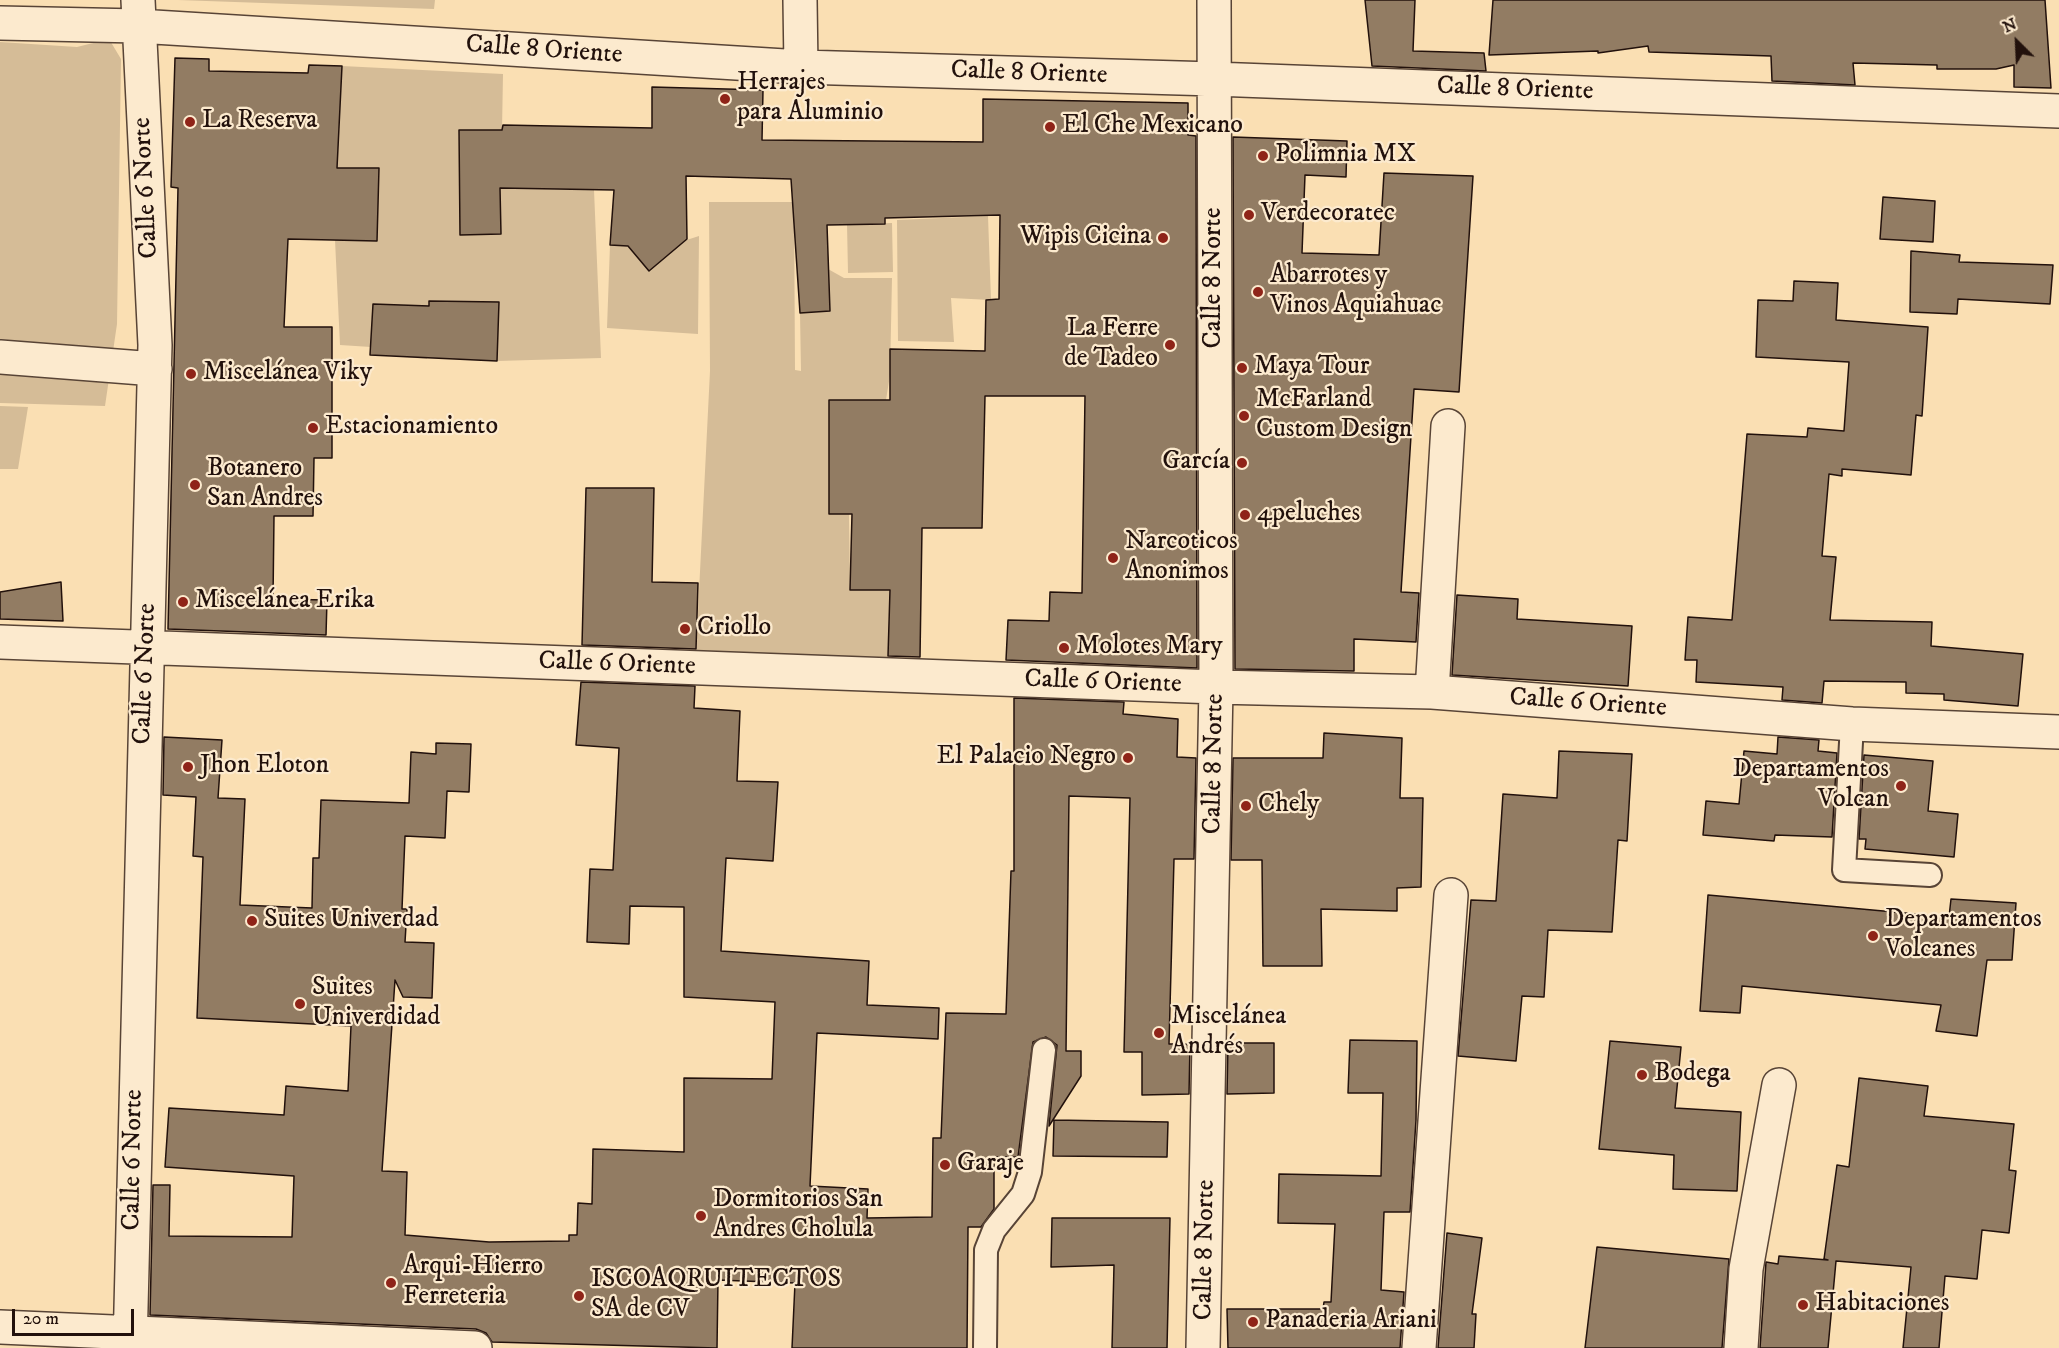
<!DOCTYPE html>
<meta charset="utf-8">
<style>
body{margin:0}
#map{position:relative;width:2059px;height:1348px;overflow:hidden;background:#fadfb3;font-family:"IM FELL DW Pica",serif}
canvas{display:block}
.north{position:absolute;left:1987px;top:12px;width:60px;height:60px;-webkit-text-stroke:4px #fceace;paint-order:stroke;rotate:336deg;font-size:16px;font-weight:700;line-height:24px;text-align:center;color:#22110c}
.north::after{content:'';display:block;margin:auto;width:21px;height:27px;background:#22110c;clip-path:polygon(50% 0,100% 100%,50% 72%,0 100%)}
.scale{position:absolute;left:12px;top:1309px;width:122px;height:27px;box-sizing:border-box;border:3px solid #22110c;border-top:0;padding-left:8px;font-size:18px;line-height:21px;white-space:nowrap;color:#22110c;-webkit-text-stroke:4px #fceace;paint-order:stroke}
</style>
<div id="map">
<canvas width="2059" height="1348"></canvas>
<div class="north">N</div>
<div class="scale">20 m</div>
</div>
<script>
const context = document.querySelector('canvas').getContext('2d');
context.lineJoin = 'round';
function fillPath(path, color) {
  context.fillStyle = color;
  context.fill(path, 'evenodd');
}
function stroke(path, color, width, dash) {
  context.strokeStyle = color;
  context.lineWidth = width;
  context.lineCap = dash ? 'butt' : 'round';
  context.setLineDash(dash || []);
  context.stroke(path);
}
function drawText(font, color, halo, rows, align = 'center') {
  context.font = font + ' "IM FELL DW Pica",serif';
  context.lineWidth = 4.5;
  context.setLineDash([]);
  context.textBaseline = 'middle';
  context.strokeStyle = halo;
  context.fillStyle = color;
  for (const [text, x, y, turn = 0] of rows) {
    context.save();
    context.translate(x, y);
    context.rotate((+turn || 0) * Math.PI / 180);
    context.textAlign = isNaN(turn) ? turn : align;
    if (halo) context.strokeText(text, 0, 0);
    context.fillText(text, 0, 0);
    context.restore();
  }
}
fillPath(new Path2D(`
 M178,0h257l-1,9z
 M109,39l12,20 -4,265 -12,82 -105,-3v-361l77,5z
 M342,66l161,8 -1,56 -43,1 1,104 39,-1 1,-46 94,2 7,168 -104,3v-59l-68,-1 -2,58 -24,-2 2,-52 -32,-1 -2,43 -31,-2 -5,-105h42l2,-72h-42z
 M709,202h85l1,168 6,1 -1,-58 30,-2 -2,-42 16,9h48l-2,97 -4,25h-56l19,114 1,75 40,1 -2,77 -192,-15 14,-281z
 M988,216l3,84 -40,-2 3,44 -56,-1 -1,-121z
 M892,223l1,49 -45,1 -1,-49z
 M699,236l-1,98 -91,-6 3,-83 18,1 9,10z
 M0,406l28,1 -10,62h-18z`), '#d5bc97');
const building = new Path2D(`
 M1365,0h50l-2,51 71,2 2,18 -114,-5z
 M1493,0h552l6,88 -37,-1v-22l-18,4h-59v-4l-84,-2 2,22 -83,-4 -1,-25 -122,-4 -1,-6 -50,7v-2l-109,4z
 M175,58l34,1v12l99,2 1,-8 33,1 -5,102h42l-2,73 -89,-2 -4,88h48v131h-18l-1,58h-39l-1,83 54,1 -1,35 -158,-6 10,-441 -7,-1z
 M652,87l111,3 -1,50 221,2v-43l205,4v32l8,1 1,532 -191,-8 2,-40 41,1 1,-29 32,1 3,-197h-100l-3,132h-60l-2,129 -32,-1 2,-66h-40l2,-76h-23v-114h61v-51l95,2 1,-51 13,-1 1,-84 -115,3v6l-58,1 3,86 -30,2 -9,-134 -105,-3 1,63 -38,32 -21,-25 -18,-1 4,-55 -114,-2 1,46 -41,1 -1,-105h43l1,-5 149,3z
 M1233,137l114,4 -1,36 -41,-2 -3,78 77,2 5,-82 89,3 -14,216 -45,-3 -13,203 18,1 -3,49 -62,-3v32l-119,-2z
 M1883,197l52,4 -2,41 -53,-3z
 M1911,251l49,4 -1,7 94,3 -3,39 -92,-5 -1,15 -47,-2z
 M1794,281l44,2 -2,37 92,7 -6,89 -6,-1 -5,60 -69,-6v7l-13,-2 -7,82 14,1 -6,63 102,2 -1,24 92,8 -5,52 -74,-6v-6l-38,-1v-11l-82,-1 -2,22 -40,-3 1,-13 -87,-5 1,-22h-12l3,-43 44,3 15,-186 60,3 1,-9 36,3 5,-69 -93,-5 2,-57 35,1z
 M429,301l70,1 -2,59 -127,-6 3,-51 56,2z
 M586,488h68l-2,94 46,1 -2,66 -114,-4z
 M61,582l2,39 -63,-2v-27z
 M1457,595l61,4 -1,20 115,7 -4,60 -176,-11z
 M581,682l114,4 -1,22 46,3 -3,70 41,1 -5,79 -47,-3 -5,93 148,10 -2,44 72,3 -1,31 -121,-6 -7,153 58,3 -1,29 65,-1 1,-79h8l5,-125 60,1 5,-143h3v-173l110,4 -1,12 55,5 -1,38 19,1 -2,101h-20l-5,185h21l-1,50 -47,1v-43h-18l6,-254 -61,-2 -3,255h15v25l-32,50 8,-81 -11,-8 -13,5 -15,115h-24v52l-13,18h-13l-1,121h-175l3,-65 -77,-3 -1,68 -225,-6 -6,-9 -10,-4 -326,-14 3,-130h17l-1,51 123,1 2,-61 -129,-9 4,-59 115,7 2,-29 62,5 3,-65 -154,-8 6,-161 -10,-1 3,-59 -33,-2 1,-58 58,3 -4,58 27,1 -5,106 72,3 1,-50h6l2,-58 88,3 2,-51 25,2v-11l35,1 -2,48 -22,-1 -2,47 -40,-2 -3,73h5l-2,33 29,1 -2,55 -29,-1 -8,-17 -13,191 25,1 -2,63 84,7 80,-1v-6h8l1,-32 14,1 1,-55 91,3v-74l88,1 3,-77 -91,-5v-90l-54,-1 -1,38 -42,-2 3,-73 23,1 6,-122 -43,-3z
 M1324,733l78,5 -2,60h23l-2,89 -24,1v23l-76,-2 1,57h-59l-1,-106h-31l2,-102h90z
 M1778,737l41,3 -1,11 19,2 -5,84 -57,-2 -1,6 -71,-6 3,-34 33,3 5,-53 33,3z
 M1559,751l73,3 -5,87 -9,-1 -6,92 -64,-2 -4,67 -22,-1 -6,65 -58,-5 13,-156 25,1 7,-107 54,4z
 M1864,755l69,6 -5,50 30,3 -4,43 -89,-8 1,-10h-7z
 M1708,895l241,22 2,-18 65,4 -4,57h-25l-10,76 -41,-5 5,-26 -199,-19 -2,27 -40,-2z
 M1350,1040l67,1 -1,79 -6,92h-26l-3,78 23,2 -4,56h-172l-1,-39h96l1,-7h7l4,-78 -57,-1 1,-49 102,2 2,-83h-35z
 M1610,1041l71,6 -6,61 66,4 -4,79 -64,-2 1,-34 -75,-6z
 M1228,1043h46v50l-47,1z
 M1859,1078l69,8 -4,30 90,8 -5,46 7,1 -7,62 -27,-3 -5,49 -32,-3 -6,72h-36l8,-81 -75,-6 -8,87h-68l6,-86 12,2 1,-8 49,4 -4,-1 13,-94 12,2z
 M1054,1120l114,2 -1,35 -114,-1z
 M1052,1218h118l-3,130h-55l2,-83 -63,2z
 M1447,1233l35,5 -10,76h4l-2,34h-36z
 M1597,1247l132,12 -7,89h-137z`);
fillPath(building, '#927c63');
stroke(building, '#22110c', 1.5);
const service = new Path2D(`
 M1852,724l-8,146 86,5
 M985,1348l1,-98 8,-20 29,-36 7,-22 14,-122`);
const minor = new Path2D(`
 M800,0l1,67
 M0,23l138,3 663,41 413,12 845,32
 M0,357l155,12
 M0,642l1216,45 216,5 420,32 207,8
 M1432,692l16,-266
 M0,1327l475,21
 M130,1348l25,-1003 -17,-345
 M1203,1348l13,-661 -2,-687
 M1419,1348l32,-453
 M1741,1348l5,-79 33,-184`);
stroke(service, '#584436', 26);
stroke(minor, '#584436', 36);
stroke(service, '#fceace', 22);
stroke(minor, '#fceace', 33);
for (const [x, y, r, color] of [
 [725,99,6,"#8f2418"],
 [190,122,6,"#8f2418"],
 [1050,127,6,"#8f2418"],
 [1263,156,6,"#8f2418"],
 [1249,215,6,"#8f2418"],
 [1163,238,6,"#8f2418"],
 [1258,292,6,"#8f2418"],
 [1170,345,6,"#8f2418"],
 [1242,368,6,"#8f2418"],
 [191,374,6,"#8f2418"],
 [1244,416,6,"#8f2418"],
 [313,428,6,"#8f2418"],
 [1242,463,6,"#8f2418"],
 [195,485,6,"#8f2418"],
 [1245,515,6,"#8f2418"],
 [1113,558,6,"#8f2418"],
 [183,602,6,"#8f2418"],
 [685,629,6,"#8f2418"],
 [1064,648,6,"#8f2418"],
 [1128,758,6,"#8f2418"],
 [188,767,6,"#8f2418"],
 [1901,786,6,"#8f2418"],
 [1246,806,6,"#8f2418"],
 [252,921,6,"#8f2418"],
 [1873,936,6,"#8f2418"],
 [300,1004,6,"#8f2418"],
 [1159,1033,6,"#8f2418"],
 [1642,1075,6,"#8f2418"],
 [945,1165,6,"#8f2418"],
 [701,1216,6,"#8f2418"],
 [391,1283,6,"#8f2418"],
 [579,1296,6,"#8f2418"],
 [1803,1305,6,"#8f2418"],
 [1253,1322,6,"#8f2418"]
]) {
  const dot = new Path2D();
  dot.arc(x, y, r, 0, 2 * Math.PI);
  context.fillStyle = color;
  context.fill(dot);
  stroke(dot, '#fceace', 2);
}
drawText('26px', '#22110c', '#fceace', [
 ["Calle 8 Oriente",544,51,4],
 ["Calle 8 Oriente",1029,74,2],
 ["Calle 8 Oriente",1515,90,2],
 ["Calle 6 Norte",147,188,-93],
 ["Calle 8 Norte",1215,278,-90],
 ["Calle 6 Oriente",617,665,2],
 ["Calle 6 Norte",146,674,-88],
 ["Calle 6 Oriente",1103,683,2],
 ["Calle 6 Oriente",1588,704,4],
 ["Calle 8 Norte",1215,764,-89],
 ["Calle 6 Norte",134,1160,-89],
 ["Calle 8 Norte",1206,1250,-89]
]);
drawText('26px', '#22110c', '#fceace', [
 ["Herrajes",737,84],
 ["para Aluminio",737,114],
 ["La Reserva",202,122],
 ["El Che Mexicano",1062,127],
 ["Polimnia MX",1275,156],
 ["Verdecoratec",1261,215],
 ["Wipis Cicina",1151,238,"right"],
 ["Abarrotes y",1270,277],
 ["Vinos Aquiahuac",1270,307],
 ["La Ferre",1158,330,"right"],
 ["de Tadeo",1158,360,"right"],
 ["Maya Tour",1254,368],
 ["Miscelánea Viky",203,374],
 ["McFarland",1256,401],
 ["Custom Design",1256,431],
 ["Estacionamiento",325,428],
 ["García",1230,463,"right"],
 ["Botanero",207,470],
 ["San Andres",207,500],
 ["4peluches",1257,515],
 ["Narcoticos",1125,543],
 ["Anonimos",1125,573],
 ["Miscelánea Erika",195,602],
 ["Criollo",697,629],
 ["Molotes Mary",1076,648],
 ["El Palacio Negro",1116,758,"right"],
 ["Jhon Eloton",200,767],
 ["Departamentos",1889,771,"right"],
 ["Volcan",1889,801,"right"],
 ["Chely",1258,806],
 ["Suites Univerdad",264,921],
 ["Departamentos",1885,921],
 ["Volcanes",1885,951],
 ["Suites",312,989],
 ["Univerdidad",312,1019],
 ["Miscelánea",1171,1018],
 ["Andrés",1171,1048],
 ["Bodega",1654,1075],
 ["Garaje",957,1165],
 ["Dormitorios San",713,1201],
 ["Andres Cholula",713,1231],
 ["Arqui-Hierro",403,1268],
 ["Ferreteria",403,1298],
 ["ISCOAQRUITECTOS",591,1281],
 ["SA de CV",591,1311],
 ["Habitaciones",1815,1305],
 ["Panaderia Ariani",1265,1322]
], 'left');
</script>
